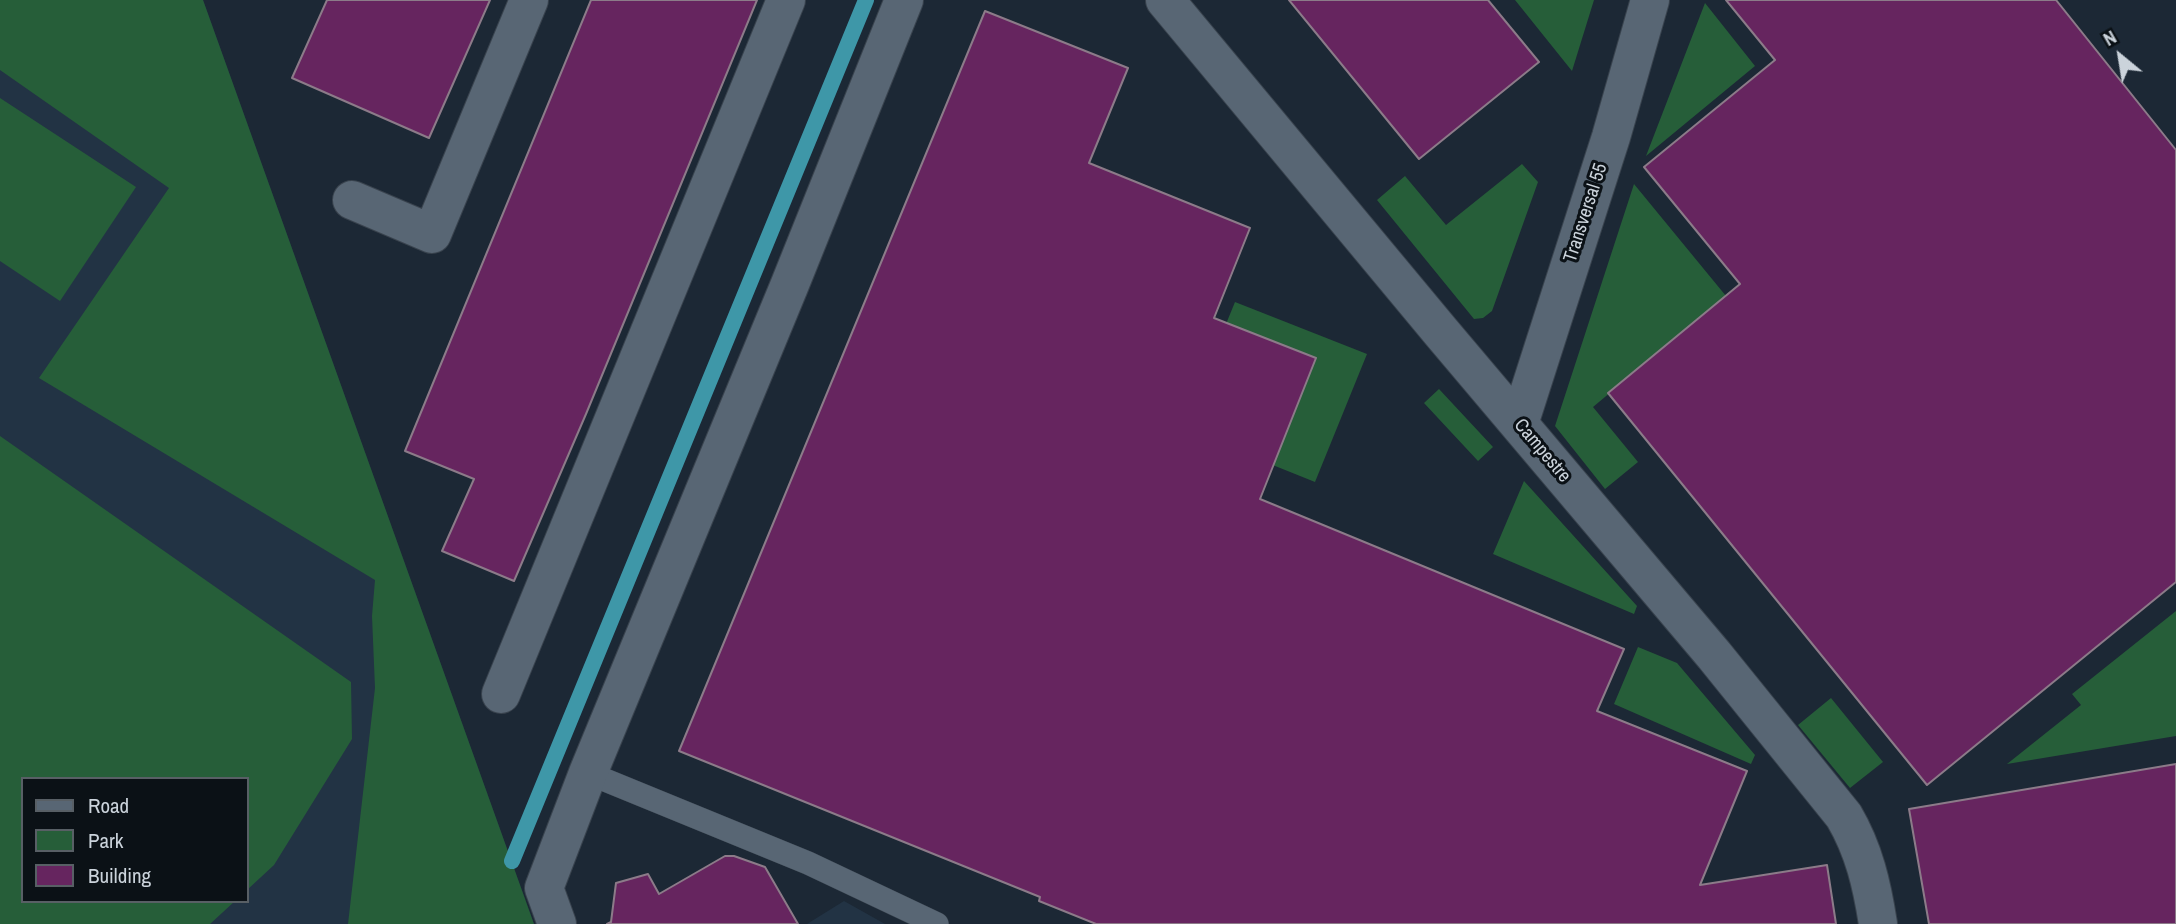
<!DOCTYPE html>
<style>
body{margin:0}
#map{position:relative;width:2176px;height:924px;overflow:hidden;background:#1c2835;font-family:"Archivo Narrow",sans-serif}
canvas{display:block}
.legend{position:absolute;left:21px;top:777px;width:228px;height:126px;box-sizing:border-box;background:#0b1116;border:2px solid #585f65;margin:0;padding:9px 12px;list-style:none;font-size:21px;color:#cbd3db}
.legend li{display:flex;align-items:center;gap:14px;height:35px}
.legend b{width:35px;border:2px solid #585f65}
.north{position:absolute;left:2085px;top:21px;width:70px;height:70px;-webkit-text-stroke:5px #0b1116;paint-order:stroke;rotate:330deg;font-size:19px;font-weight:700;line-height:28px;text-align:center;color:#cbd3db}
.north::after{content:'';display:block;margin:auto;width:24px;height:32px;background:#cbd3db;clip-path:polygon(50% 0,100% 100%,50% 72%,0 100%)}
</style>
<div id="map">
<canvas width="2176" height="924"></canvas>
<ul class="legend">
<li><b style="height:9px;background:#586674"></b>Road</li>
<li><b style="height:19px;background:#265e39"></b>Park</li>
<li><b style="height:19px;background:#66255f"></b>Building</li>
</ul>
<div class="north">N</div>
</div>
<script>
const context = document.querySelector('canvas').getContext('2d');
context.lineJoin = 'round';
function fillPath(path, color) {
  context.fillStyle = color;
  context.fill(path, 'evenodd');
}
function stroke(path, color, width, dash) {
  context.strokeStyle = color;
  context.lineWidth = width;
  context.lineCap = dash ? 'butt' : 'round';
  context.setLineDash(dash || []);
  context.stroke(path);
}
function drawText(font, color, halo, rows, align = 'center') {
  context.font = font + ' "Archivo Narrow",sans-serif';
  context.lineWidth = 6;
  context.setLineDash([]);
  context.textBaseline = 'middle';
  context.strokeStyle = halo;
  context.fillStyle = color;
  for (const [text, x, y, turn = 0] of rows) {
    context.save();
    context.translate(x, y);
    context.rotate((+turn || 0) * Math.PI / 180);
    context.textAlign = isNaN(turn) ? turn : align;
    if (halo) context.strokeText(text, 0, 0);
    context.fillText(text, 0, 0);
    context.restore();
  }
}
fillPath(new Path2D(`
 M0,0h203l331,924h-534zM23,779h224v122h-224z
 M844,901l41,23h-78z`), '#234');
fillPath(new Path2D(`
 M0,0h203l331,924h-186l27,-236 -3,-72 3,-36 -336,-202 130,-190 -169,-118z
 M1515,0h79l-22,71z
 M1705,3l50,63 -109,90z
 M0,98l136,89 -76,114 -60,-40z
 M1522,164l16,18 -46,129 -9,7 -9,1 -97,-119 28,-24 41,49z
 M1634,184l92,112 -133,111 45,55 -33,27 -50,-63z
 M1235,302l132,52 -52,128 -132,-53z
 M1439,389l54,58 -15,14 -54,-58z
 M0,436l351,246 1,57 -78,126 -27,25v-111h-224v122h212l-25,23h-210z
 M1524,481l113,125 -3,8 -141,-60z
 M2176,611v125l-169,28 74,-59 -9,-11z
 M1638,647l39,16 78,92 -4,9 -137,-60z
 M1831,698l52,64 -33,26 -52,-63z`), '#265e39');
stroke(new Path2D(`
 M512,861l354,-861`), '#3e97a8', 16);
const building = new Path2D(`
 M327,0h163l-61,138 -137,-60z
 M591,0h166l-171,414 -72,167 -72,-30 32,-72 -69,-28z
 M1289,0h199l51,62 -120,97z
 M1726,0h330l120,150v432l-249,203 -319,-392 132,-109 -96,-117 131,-107z
 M985,11l143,57 -39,95 161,65 -36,90 102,40 -56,141 364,150 -27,62 150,60 -47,114 127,-20 9,59h-740l-57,-23 1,-4 -361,-146z
 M2176,764v160h-247l-20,-115z
 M725,856h9l31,11 33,57h-191l4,-2 5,-39 32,-9 11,20z`);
fillPath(building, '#66255f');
stroke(building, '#8c7b89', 2);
const service = new Path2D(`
 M588,773l220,90 129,61`);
const minor = new Path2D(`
 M1165,0l276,332 273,323 130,161c20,34 28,69 34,108
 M352,200l80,34 97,-234
 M1519,424l92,-287 39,-137
 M501,694l285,-694
 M557,924l-13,-36 44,-115 202,-489 114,-284`);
stroke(service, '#39434e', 24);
stroke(minor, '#39434e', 40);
stroke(service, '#586674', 23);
stroke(minor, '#586674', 38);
drawText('19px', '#cbd3db', '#0b1116', [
 ["Transversal 55",1586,213,-72],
 ["Campestre",1542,451,50]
]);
</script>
